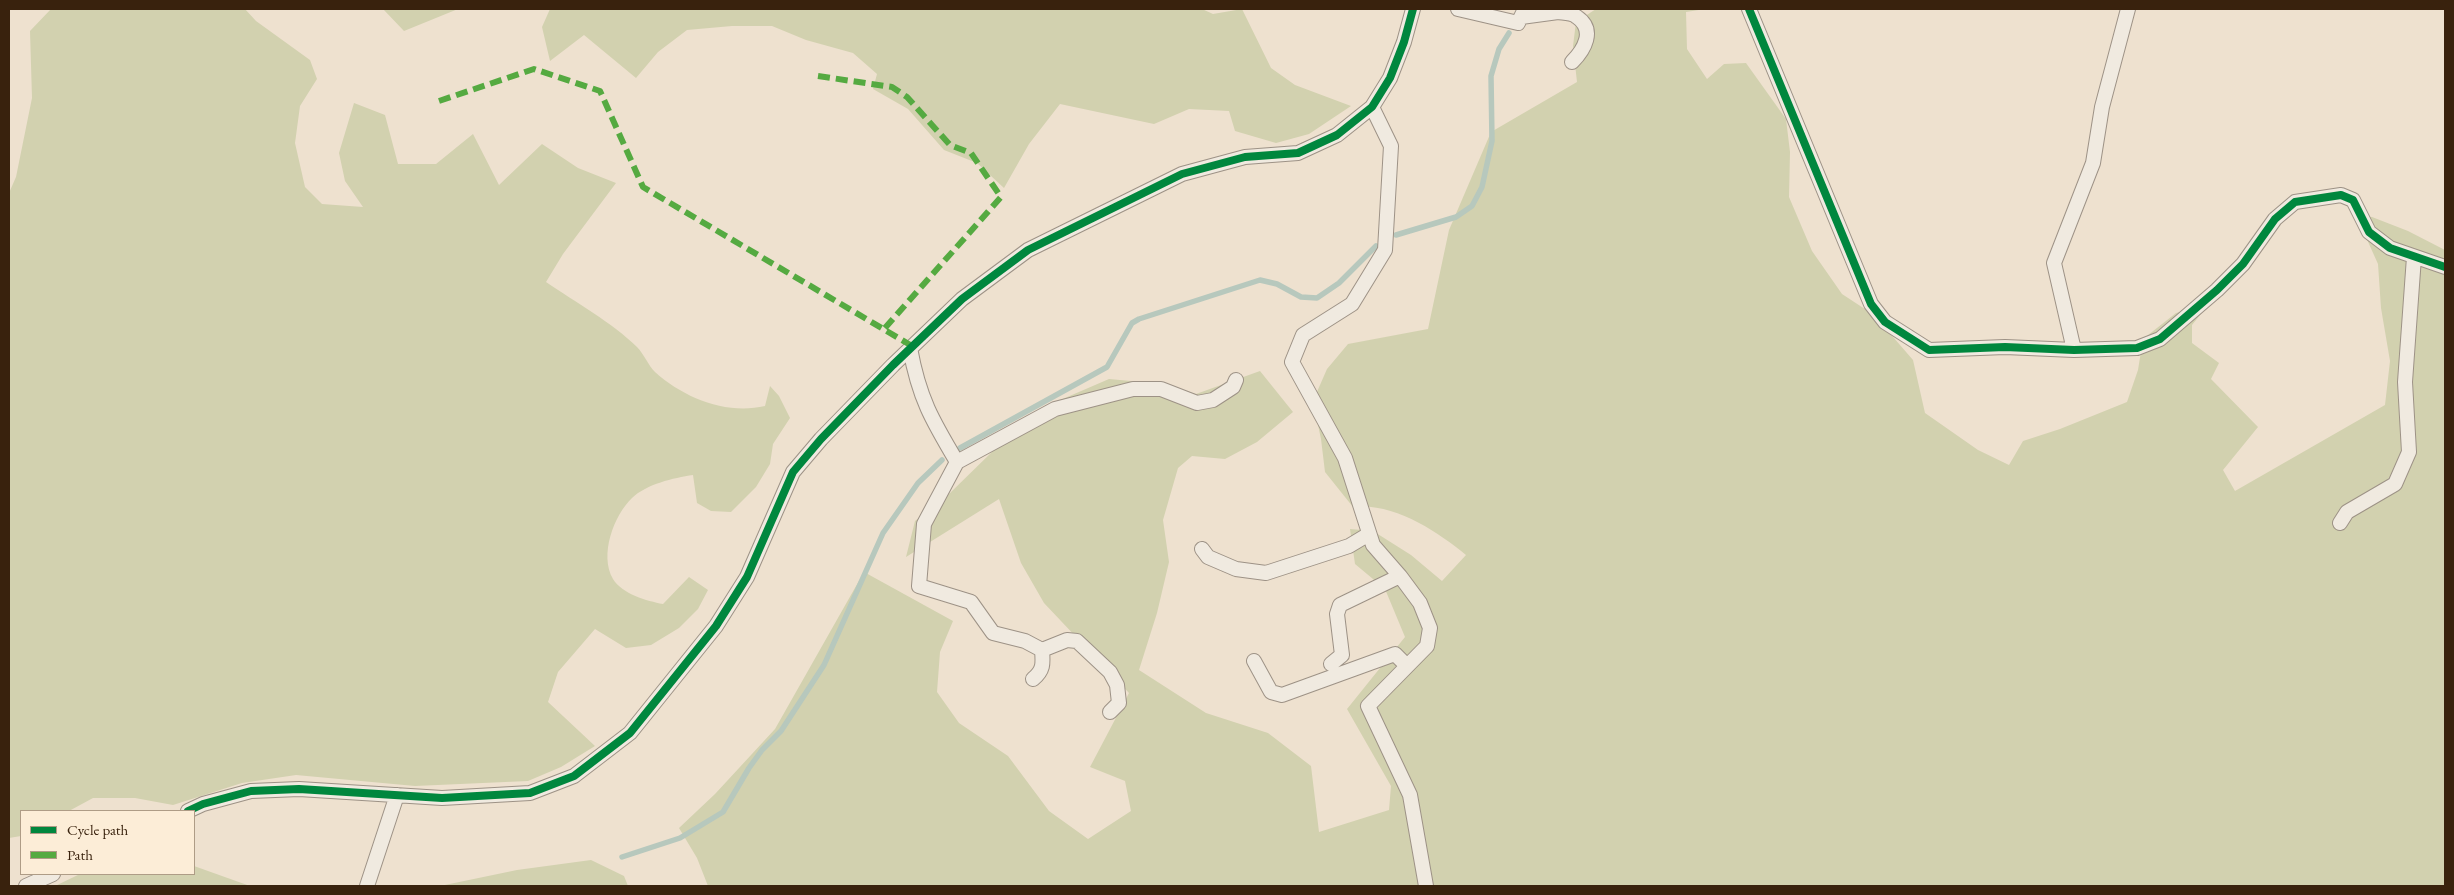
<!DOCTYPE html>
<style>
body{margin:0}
#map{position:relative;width:2454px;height:895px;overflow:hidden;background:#eee1cf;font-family:"EB Garamond",serif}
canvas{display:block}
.frame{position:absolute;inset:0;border:10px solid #39220d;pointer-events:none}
.legend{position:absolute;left:20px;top:810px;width:175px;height:65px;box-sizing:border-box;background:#fcedd7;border:1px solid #ae9c86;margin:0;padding:6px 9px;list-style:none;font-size:15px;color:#39220d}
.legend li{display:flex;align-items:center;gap:10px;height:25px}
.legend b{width:25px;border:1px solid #ae9c86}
</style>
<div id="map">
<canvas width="2454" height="895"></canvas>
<div class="frame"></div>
<ul class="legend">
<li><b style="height:6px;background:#00873e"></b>Cycle path</li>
<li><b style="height:6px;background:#55aa41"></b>Path</li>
</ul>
</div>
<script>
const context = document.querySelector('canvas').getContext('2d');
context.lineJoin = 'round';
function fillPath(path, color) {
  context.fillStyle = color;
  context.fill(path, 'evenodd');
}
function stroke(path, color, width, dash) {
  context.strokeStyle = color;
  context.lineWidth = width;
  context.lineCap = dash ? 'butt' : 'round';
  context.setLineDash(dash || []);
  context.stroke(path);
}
fillPath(new Path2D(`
 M51,9h194l11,12 54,39 7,19 -17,27 -5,37 10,44 17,17 41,3 -18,-26 -6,-28 15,-50 31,12 13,49h38l37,-30 26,51 43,-41 36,24 38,15 -53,71 -17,28c29,20 67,41 91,65 7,7 11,18 18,25 29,26 71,43 110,34l5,-20 9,10 11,22 -17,26 -3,20 -14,23 -25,25 -20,-1 -14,-8 -4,-28c-20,3 -46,9 -61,23 -18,17 -33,57 -19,81 9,15 34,22 50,25l26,-27 19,13 -10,19 -19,19 -28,17 -25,3 -31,-19 -37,43 -10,30 47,44 -34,21 -33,14 -113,5 -119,-11 -54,8 -69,22 -38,-7h-42l-24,13h-48v25l-12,2v-645l7,-16 16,-79 -2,-67z
 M383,9h75l-54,22z
 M550,9h652l11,5 29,-5 29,59 24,17 56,21 -42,28 -33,9 -41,-12 -6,-20 -40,-2 -35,15 -94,-20 -31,40 -25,44 -27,-25 -33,-13 -36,-41 -35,-20 4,-15 -24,-21 -47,-13 -34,-14h-40l-45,4 -29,22 -22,26 -52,-43 -34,26 -8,-34z
 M1596,9h109l-19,3 1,37 20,30 17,-15 22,-1 40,56 4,33 -1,45 23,54 30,43 32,21 39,45 12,53 53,37 31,15 14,-24 37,-12 67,-27 11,-32 5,-31 33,-26 33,-9 -17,21v18l27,20 -8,16 47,48 -35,43 12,21 150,-86 5,-44 -9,-53 -3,-44 -22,-49 16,2 36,14 37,19v636h-1737l-11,-28 -18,-30 36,-34 60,-65 89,-157 89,49 -13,31 -3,40 22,31 49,33 41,55 39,28 43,-28 -6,-30 -35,-14 39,-74 -85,-90 -23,-40 -22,-64 -93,58 9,-36 35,-28 45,-44 63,-48 51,-22 55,5 32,10 64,-23 33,41 -36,30 -32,17 -33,-3 -14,12 -15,52 6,42 -12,51 -18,57 67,43 62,20 43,33 8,66 70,-22 2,-24 -44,-77 58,-72 -20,-48 -30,-25 -5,-35 23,2 38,24 31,26 24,-26c-29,-24 -73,-53 -113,-48l-28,-35 -4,-33 -8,-38 14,-32 21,-25 80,-15 21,-99 42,-98 86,-50 -4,-36 3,-24z
 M591,860l33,16 4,10h-188l77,-16z
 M194,866l56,20h-195l25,-12h114z`), '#d2d1af');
stroke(new Path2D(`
 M1396,235l60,-18 16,-11 10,-19 10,-46 -1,-65 8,-27 10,-16
 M960,448l147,-81 25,-44 7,-4 121,-39 17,4 24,13 16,1 22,-15 37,-37
 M622,857l58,-19 43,-26 26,-44 13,-18 19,-19 43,-66 59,-132 35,-50 24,-23`), '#b7c8bd', 5.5);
const street = new Path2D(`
 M1458,9l60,14 7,-14
 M1749,9l122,295 14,18 44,28 76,-3 69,3 63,-2 23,-9 57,-49 26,-26 32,-45 20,-17 46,-7 12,5 16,32 21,16 55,19
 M1558,12c6,1 15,1 19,5 19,13 7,33 -5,45
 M1521,17l37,-5 3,-3
 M1372,107l19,39 -6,104 -33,54 -49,31 -11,27 53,96 28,87 27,31 20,27 10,25 -3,18 -59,60 42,89 16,91
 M910,348c9,50 22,72 47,114l-33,62 -5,62 52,16 22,31 32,8 17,9 25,-10 10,1 33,31 7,13 2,18 -9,9
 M2074,350l-20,-87 39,-100 9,-56 26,-98
 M957,462l98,-53 78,-20h28l36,14 16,-3 20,-13 3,-7
 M2340,523l7,-11 48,-28 14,-32 -4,-70 9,-125
 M1202,549l6,8 28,12 30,4 83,-27 20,-12
 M1254,661l17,31 11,3 113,-41 12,12
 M1331,664l11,-9 -5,-41 3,-9 60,-29
 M1033,679c11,-9 10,-16 9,-29
 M188,811l15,-7 48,-13 48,-2 143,9 88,-5 44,-17 56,-43 86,-107 31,-49 46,-105 28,-33 72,-74 69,-66 66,-49 154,-76 63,-17 53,-4 39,-18 35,-28 18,-29 14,-36 9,-33
 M26,886l27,-12
 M367,886l30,-91`);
stroke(street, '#9d9286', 16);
stroke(street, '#f0eae0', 14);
stroke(new Path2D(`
 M818,76l74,11 15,10 43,48 21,8 30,44 -117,132
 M439,101l95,-32 66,22 43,96 269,159`), '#55aa41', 6, [12, 6]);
stroke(new Path2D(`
 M1749,9l122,295 14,18 44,28 76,-3 69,3 63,-2 23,-9 57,-49 26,-26 32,-45 20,-17 46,-7 12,5 16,32 21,16 55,19
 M188,811l15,-7 48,-13 48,-2 143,9 88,-5 44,-17 56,-43 86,-107 31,-49 46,-105 28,-33 72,-74 69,-66 66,-49 154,-76 63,-17 53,-4 39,-18 35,-28 18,-29 14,-36 9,-33`), '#00873e', 8);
</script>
